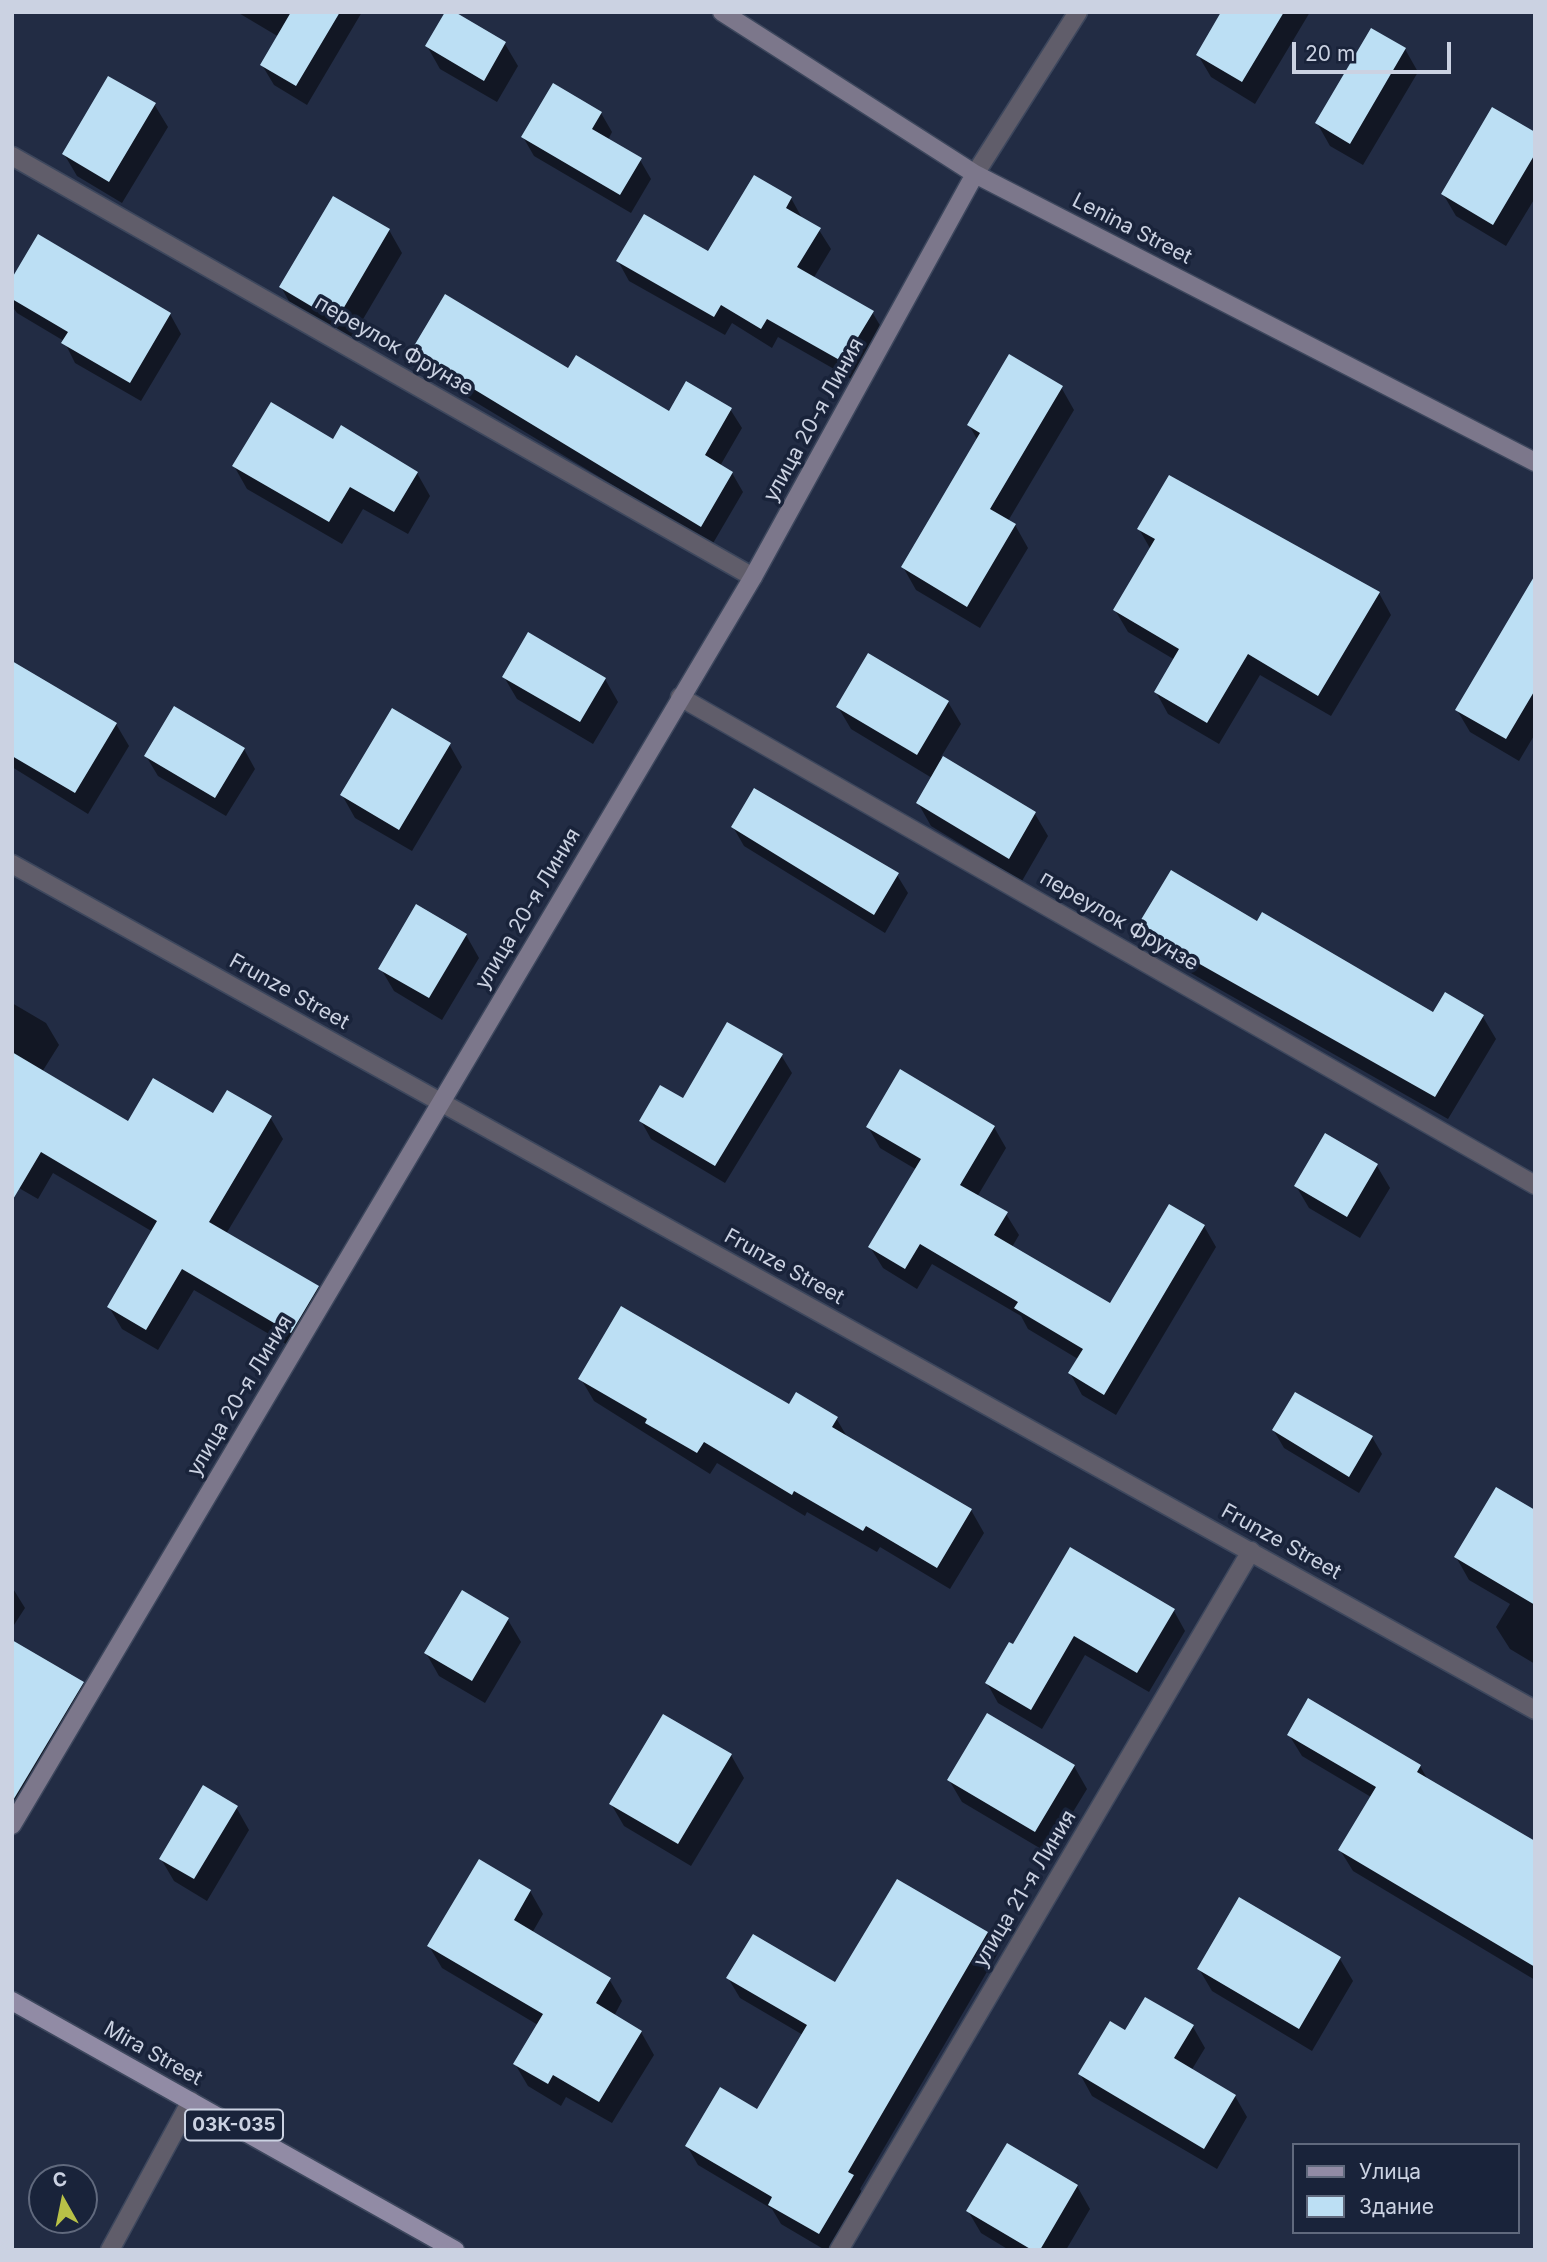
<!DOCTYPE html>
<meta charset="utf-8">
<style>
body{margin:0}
#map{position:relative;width:1547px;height:2262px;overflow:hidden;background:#222c44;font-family:Inter,sans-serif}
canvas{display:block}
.frame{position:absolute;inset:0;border:14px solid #cbd2e2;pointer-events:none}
.legend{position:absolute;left:1292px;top:2143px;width:228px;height:91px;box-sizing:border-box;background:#19233a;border:2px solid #60697d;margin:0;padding:9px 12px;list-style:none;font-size:21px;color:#cbd2e2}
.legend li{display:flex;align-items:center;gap:14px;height:35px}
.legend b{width:35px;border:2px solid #60697d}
.north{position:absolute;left:28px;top:2164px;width:70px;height:70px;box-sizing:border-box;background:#19233a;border:2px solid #60697d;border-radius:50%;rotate:351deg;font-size:19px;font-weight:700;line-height:28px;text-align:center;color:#cbd2e2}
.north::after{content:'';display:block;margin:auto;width:24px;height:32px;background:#b8c147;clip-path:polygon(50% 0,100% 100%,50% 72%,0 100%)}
.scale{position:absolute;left:1292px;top:42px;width:159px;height:32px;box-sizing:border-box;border:4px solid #cbd2e2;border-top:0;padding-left:9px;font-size:21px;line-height:24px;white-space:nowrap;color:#cbd2e2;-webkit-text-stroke:5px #19233a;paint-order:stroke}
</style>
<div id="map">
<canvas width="1547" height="2262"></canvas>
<div class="frame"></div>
<ul class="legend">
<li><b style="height:9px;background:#918ba5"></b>Улица</li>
<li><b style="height:19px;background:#bcdff4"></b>Здание</li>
</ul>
<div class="north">С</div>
<div class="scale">20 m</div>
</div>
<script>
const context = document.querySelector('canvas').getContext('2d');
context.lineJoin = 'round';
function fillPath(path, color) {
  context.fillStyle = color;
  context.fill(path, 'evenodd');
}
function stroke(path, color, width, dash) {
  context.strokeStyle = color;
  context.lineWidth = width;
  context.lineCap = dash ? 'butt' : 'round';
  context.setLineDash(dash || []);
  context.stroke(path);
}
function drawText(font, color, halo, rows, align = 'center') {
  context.font = font + ' Inter,sans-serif';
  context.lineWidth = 7;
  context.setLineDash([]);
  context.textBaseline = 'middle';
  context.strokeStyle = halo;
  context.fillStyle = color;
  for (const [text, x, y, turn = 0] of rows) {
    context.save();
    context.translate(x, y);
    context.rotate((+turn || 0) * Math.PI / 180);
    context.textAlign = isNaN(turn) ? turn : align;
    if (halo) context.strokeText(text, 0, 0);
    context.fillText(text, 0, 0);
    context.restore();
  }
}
fillPath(new Path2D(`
 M237,12h125l-55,93 -33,-20 -12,-20 17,-28z
 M1223,12h87l-55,92 -44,-27 -13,-22z
 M505,44l13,22 -21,36 -57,-33 -13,-23z
 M1405,49l13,23 -55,93 -33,-19 -13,-23z
 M154,104l14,23 -46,76 -45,-27 -13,-22z
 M601,113l11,19 -4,8 32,20 11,19 -20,34 -97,-57 -11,-19z
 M1535,134v64l-29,48 -50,-30 -13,-22z
 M791,198l11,20 17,12 12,19 -18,30 59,33 12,20 -29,49 -77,-44 -6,11 -40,-25 -7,12 -96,-54 -11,-20 91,-8z
 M389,230l13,23 -53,90 -55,-33 -13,-23z
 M12,282l158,32 11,20 -40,67 -66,-38 -11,-22 -47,-28 -5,-7z
 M413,351l155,20 102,42 60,-4 12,19 -22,38 12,7 11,19 -31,53 -288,-174z
 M1061,387l13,23 -66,111 7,4 13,23 -48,80 -64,-38 -13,-23 75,-126 -9,-16z
 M334,441l83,32 13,23 -22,38 -45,-25 -21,35 -95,-55 -13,-23z
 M1139,529l240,64 12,22 -60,101 -71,-41 -41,69 -51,-30 -12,-22 19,-32 -47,-28 -13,-22 36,-60z
 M1535,637v97l-16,27 -49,-29 -13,-22z
 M12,663l104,61 13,22 -41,68 -76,-47z
 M504,677l101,2 13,23 -25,42 -76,-45z
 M948,702l13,22 -20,33 94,57 13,22 -26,45 -91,-55 -13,-23 14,-25 -81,-49 -13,-22z
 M449,744l13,23 -50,84 -57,-33 -13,-23z
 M244,749l11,20 -29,47 -68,-40 -12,-20z
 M733,827l164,48 11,18 -23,40 -141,-87z
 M1257,923l176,92 50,2 13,22 -48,80 -296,-168 -14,-23z
 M466,935l13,23 -37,62 -48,-29 -13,-22z
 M12,1003l34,20 13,22 -17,27 86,52 86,-8 56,1 13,22 -57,95 92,53 12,22 -27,45 -109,-64 -36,60 -36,-21 -13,-22 44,-75 -100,-59 -15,26 -26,-15z
 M781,1055l11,18 -67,110 -74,-44 -10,-18z
 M868,1127h126l12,21 -29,49 29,17 13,21 -7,12 98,59 94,-80 12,21 -100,168 -34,-20 -12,-22 8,-14 -50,-30 -7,-13 -89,-52 -15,25 -34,-21 -13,-21 47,-77 -37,-22z
 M1377,1166l13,22 -30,50 -51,-30 -13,-22z
 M581,1379l208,28 47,11 13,22 122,70 13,23 -34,56 -70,-42 -3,5 -70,-40 -2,4 -88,-53 -7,11 -116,-73z
 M1274,1431l98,6 10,17 -23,39 -75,-45z
 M1535,1540v124l-25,-15 -14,-22 14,-23 -41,-24 -13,-23z
 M12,1587l13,21 -13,20z
 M1174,1611l11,20 -36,61 -64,-37 -43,74 -44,-26 -11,-20 27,-36z
 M508,1620l13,22 -36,61 -46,-27 -13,-23z
 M83,1683l11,20 -62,105 -20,-11z
 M1289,1735l131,31 8,14 107,63v137l-182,-109 -13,-21 31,-53 -69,-41z
 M731,1755l13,23 -53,88 -67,-40 -13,-22z
 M1074,1766l13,23 -39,64 -86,-51 -13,-22z
 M236,1807l13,23 -42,71 -33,-20 -13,-22z
 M530,1891l13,23 -11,19 77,46 13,22 -8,15 27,16 13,23 -42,68 -46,-26 -5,9 -33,-20 -13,-22 23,-39 -96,-57 -13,-22z
 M1240,1899l100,60 13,22 -41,70 -100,-60 -13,-22z
 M987,1933l11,20 -138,236 4,7 -32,54h-7l-44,-26 -9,-15 -74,-44 -11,-19 70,-34 46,-77 -63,-37 -12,-20 108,6z
 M1193,2027l12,21 -14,23 44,25 12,21 -30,52 -125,-73 -12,-22 45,-42z
 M1077,2186l13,23 -24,41h-57l-28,-17 -13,-22z`), '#0007');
fillPath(new Path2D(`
 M291,12h49l-44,74 -36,-21z
 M445,12h10l51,30 -22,39 -59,-35z
 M1221,12h63l-42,70 -46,-27z
 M1371,28l35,20 -56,96 -35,-21z
 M108,76l48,27 -47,79 -47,-28z
 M553,83l49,29 -10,17 50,29 -22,37 -99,-58z
 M1492,107l43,25v22l-42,71 -52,-31z
 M754,175l38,22 -6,11 35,20 -24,39 77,44 -31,51 -76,-43 -6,10 -40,-24 -7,12 -98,-56 28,-47 64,37z
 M333,196l57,33 -54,92 -57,-34z
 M38,234l133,79 -41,70 -69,-40 7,-11 -56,-33v-21z
 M445,294l123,74 8,-13 93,56 17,-30 46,27 -27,47 28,17 -32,55 -290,-176z
 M1009,354l54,32 -73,123 26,15 -49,83 -66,-40 79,-134 -13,-8z
 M271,402l62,37 8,-14 77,47 -24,40 -44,-25 -21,35 -97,-56z
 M1169,475l211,117 -62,104 -70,-42 -41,69 -53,-31 25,-43 -66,-39 42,-71 -18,-10z
 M1535,575v115l-29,49 -51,-29z
 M528,632l78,46 -26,44 -78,-45z
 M868,653l81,48 -32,54 -81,-48z
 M12,661l105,62 -42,70 -63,-37z
 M174,706l71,42 -30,50 -71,-42z
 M392,708l59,35 -52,87 -59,-35z
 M943,756l93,56 -27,47 -93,-56z
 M754,788l145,85 -25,42 -143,-88z
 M1171,870l86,51 5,-9 171,100 12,-20 39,23 -49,82 -299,-169z
 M416,904l51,30 -38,64 -51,-29z
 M727,1022l56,32 -68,112 -76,-45 21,-36 23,13z
 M12,1052l116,69 25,-43 60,35 14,-23 45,26 -63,106 110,64 -28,47 -109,-64 -36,61 -39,-23 50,-86 -116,-69 -29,49z
 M900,1069l95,57 -35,59 48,27 -14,23 116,68 59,-99 36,21 -101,170 -36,-22 15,-24 -69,-41 4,-6 -98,-58 -15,25 -37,-22 53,-88 -55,-32z
 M1325,1133l53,31 -31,53 -53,-31z
 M621,1306l168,98 7,-12 42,25 -6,10 140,82 -35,59 -71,-42 -3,5 -69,-40 -2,4 -88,-53 -7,11 -52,-30 2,-4 -69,-40z
 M1295,1392l78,44 -24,41 -77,-47z
 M1496,1487l39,23v95l-81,-48z
 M1070,1547l105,62 -38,64 -63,-37 -43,74 -46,-27 24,-41 4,2z
 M462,1590l47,28 -37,63 -48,-28z
 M12,1640l72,42 -72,120z
 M1308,1698l113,67 -4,7 118,69v126l-197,-117 38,-63 -89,-52z
 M987,1713l88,52 -40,67 -88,-52z
 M663,1714l69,40 -54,90 -69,-40z
 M203,1785l35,21 -44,73 -35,-20z
 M479,1859l52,31 -17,30 97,58 -15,25 46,28 -43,71 -46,-27 -5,9 -35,-20 30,-50 -116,-68z
 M897,1879l91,53 -140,240 6,3 -35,59 -51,-29 4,-8 -87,-51 35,-59 37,22 50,-84 -81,-47 27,-44 82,48z
 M1239,1897l102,60 -42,72 -102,-60z
 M1145,1997l49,28 -20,33 62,37 -32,54 -126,-75 32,-53 15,9z
 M1007,2143l71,42 -38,65h-8l-66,-39z`), '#bcdff4');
const lane = new Path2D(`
 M110,2250l81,-149`);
const street = new Path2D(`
 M12,156l741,421
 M975,174l103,-162
 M680,697l855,488
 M12,864l1523,846
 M839,2250l412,-699`);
const secondary = new Path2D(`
 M722,12l253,162 560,288
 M12,1825l741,-1248 222,-403`);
const primary = new Path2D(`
 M12,2001l443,249`);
stroke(lane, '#3d475d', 21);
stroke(street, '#3d475d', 21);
stroke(secondary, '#3d475d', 21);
stroke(primary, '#3d475d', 21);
stroke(lane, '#605d6a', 18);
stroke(street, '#605d6a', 18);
stroke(secondary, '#7c778b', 18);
stroke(primary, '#918ba5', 18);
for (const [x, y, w] of [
 [234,2125,98]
]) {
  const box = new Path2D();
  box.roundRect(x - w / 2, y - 15.5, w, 31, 5);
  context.fillStyle = '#19233a';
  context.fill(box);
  stroke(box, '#cbd2e2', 2);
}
drawText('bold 19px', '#cbd2e2', null, [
 ["03К-035",234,2125]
]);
drawText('21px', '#cbd2e2', '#19233a', [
 ["Lenina Street",1132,229,27],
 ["переулок Фрунзе",394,346,30],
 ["улица 20-я Линия",814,420,-61],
 ["улица 20-я Линия",528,909,-59],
 ["переулок Фрунзе",1119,921,30],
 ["Frunze Street",289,992,29],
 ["Frunze Street",784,1267,29],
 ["улица 20-я Линия",240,1396,-59],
 ["Frunze Street",1281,1542,29],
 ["улица 21-я Линия",1025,1889,-59],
 ["Mira Street",153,2054,29]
]);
</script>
